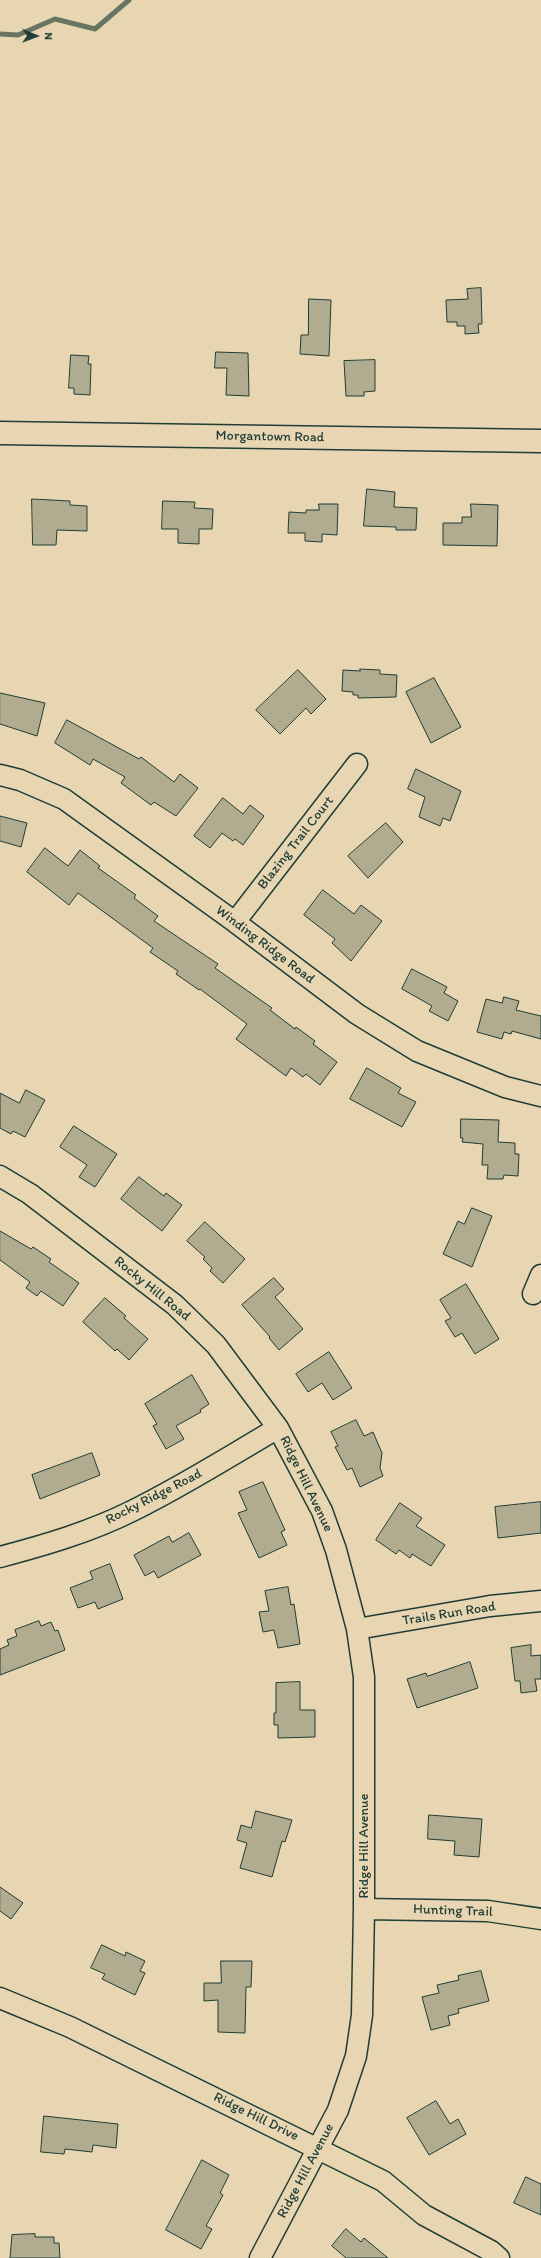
<!DOCTYPE html>
<style>
body{margin:0}
#map{position:relative;width:541px;height:2258px;overflow:hidden;background:#e8d6b3;font-family:Itim,sans-serif}
canvas{display:block}
.north{position:absolute;left:16px;top:16px;width:40px;height:40px;-webkit-text-stroke:3px #e8d6b3;paint-order:stroke;rotate:91deg;font-size:11px;font-weight:700;line-height:16px;text-align:center;color:#1f3d34}
.north::after{content:'';display:block;margin:auto;width:14px;height:18px;background:#1f3d34;clip-path:polygon(50% 0,100% 100%,50% 72%,0 100%)}
</style>
<div id="map">
<canvas width="541" height="2258"></canvas>
<div class="north">N</div>
</div>
<script>
const context = document.querySelector('canvas').getContext('2d');
context.lineJoin = 'round';
function stroke(path, color, width, dash) {
  context.strokeStyle = color;
  context.lineWidth = width;
  context.lineCap = dash ? 'butt' : 'round';
  context.setLineDash(dash || []);
  context.stroke(path);
}
function fillPath(path, color) {
  context.fillStyle = color;
  context.fill(path, 'evenodd');
}
function drawText(font, color, halo, rows, align = 'center') {
  context.font = font + ' Itim,sans-serif';
  context.lineWidth = 3;
  context.setLineDash([]);
  context.textBaseline = 'middle';
  context.strokeStyle = halo;
  context.fillStyle = color;
  for (const [text, x, y, turn = 0] of rows) {
    context.save();
    context.translate(x, y);
    context.rotate((+turn || 0) * Math.PI / 180);
    context.textAlign = isNaN(turn) ? turn : align;
    if (halo) context.strokeText(text, 0, 0);
    context.fillText(text, 0, 0);
    context.restore();
  }
}
stroke(new Path2D(`
 M0,34l18,1 37,-16 40,10 34,-29`), '#687562', 5);
const building = new Path2D(`
 M481,288l1,36h-4l1,9 -14,1v-8h-8v-4h-10l-1,-22 22,-1 -1,-10z
 M309,299l22,1 -2,56 -29,-2 1,-19h7z
 M216,352l32,1 1,43 -23,-1 1,-27h-12z
 M71,355l18,1 -1,8h3l-1,31 -16,-1v-6h-5z
 M375,360v31l-11,1v4h-18l-2,-35z
 M367,489l28,3 -1,15 23,1 -1,22h-20v-3l-32,-1z
 M32,499l38,2v4l17,1v25l-30,-1 -1,15h-23z
 M163,501l32,1 -1,6 19,1 -1,20h-13v15l-21,-1v-14h-16z
 M319,504h19l-1,31 -15,-1v8l-17,-1v-8h-17l1,-21 17,1v-3h13z
 M471,504l27,1 -1,41 -54,-1v-22h19v-6h9z
 M360,669l20,1v4l17,1 -1,22 -38,1v-3h-5v-3l-11,-1 1,-21 17,1z
 M298,670l28,29 -15,15 -5,-6 -26,26 -24,-24z
 M434,678l27,49 -30,16 -25,-51z
 M0,693l45,10 -8,33 -37,-12z
 M67,720l72,39 2,-2 33,25 6,-8 18,14 -22,28 -22,-14 -3,3 -30,-22 4,-6 -32,-18 -3,6 -35,-22z
 M416,769l45,22 -11,30 -7,-3 -3,8 -21,-9 6,-20 -17,-8z
 M223,798l20,16 7,-9 14,11 -21,29 -8,-6 -2,2 -11,-8 -12,15 -16,-12z
 M0,816l27,7 -6,24 -21,-6z
 M386,823l17,19 -35,36 -20,-22z
 M45,848l23,18 12,-16 20,16 -2,2 38,27 -2,3 24,18 -4,5 64,43 -3,4 57,40 -2,2 25,19 1,-2 19,14 -2,3 24,18 -17,23 -14,-11 -3,3 -12,-9 -5,8 -50,-37 11,-15 -47,-35 -1,1 -23,-16 2,-3 -28,-19 3,-4 -75,-55 -9,12 -42,-33z
 M323,890l31,24 7,-9 21,16 -31,40 -19,-18 3,-4 -31,-24z
 M412,969l35,18 -3,6 14,8 -10,20 -19,-10 3,-5 -30,-17z
 M504,997l15,4 -3,9 25,6v23l-29,-8 -1,3 -7,-2 -2,7 -25,-7 9,-33 16,4z
 M367,1068l34,20 -3,5 18,9 -14,25 -52,-28z
 M26,1090l19,10 -20,37 -12,-6 -2,3 -11,-6v-35l19,10z
 M461,1119l38,1 -1,22 17,1v11h4l-1,22 -14,-1 -1,4h-16l1,-14h-6l1,-21 -21,-2 1,-4h-2z
 M74,1126l43,28 -22,33 -16,-10 8,-12 -27,-18z
 M139,1177l25,19 2,-3 16,12 -20,26 -41,-32z
 M472,1208l20,8 -20,51 -29,-13 15,-33 6,3z
 M205,1222l40,37 -22,24 -13,-12 2,-3 -9,-9 2,-2 -18,-16z
 M0,1231l31,18 2,-2 18,12 -2,3 30,21 -16,23 -22,-15 -4,5 -11,-8 4,-6 -30,-22z
 M274,1278l10,11 -9,8 28,32 -24,21 -10,-12 1,-1 -28,-32z
 M466,1284l33,55 -24,15 -13,-21 -7,4 -10,-16 6,-3 -11,-18z
 M105,1298l21,18 -2,2 24,21 -19,21 -12,-11 -2,2 -32,-29z
 M329,1352l23,36 -19,12 -11,-17 -14,9 -12,-18z
 M192,1375l17,29 -9,6 1,2 -25,14 8,13 -18,10 -13,-23 4,-2 -12,-20z
 M356,1420l8,16 9,-4 9,21 -2,15 3,8 -23,11 -8,-19 -5,2 -12,-23 3,-1 -7,-14z
 M92,1453l8,22 -60,24 -8,-24z
 M263,1482l22,48 -4,2 6,13 -28,13 -21,-45 9,-3 -8,-18z
 M541,1502v31l-43,5 -3,-31z
 M400,1503l22,15 -6,8 29,19 -14,21 -19,-12 -2,4 -11,-8 -3,4 -20,-14z
 M189,1533l12,22 -43,23 -4,-7 -9,5 -11,-21 35,-19 3,6z
 M110,1564l13,35 -25,10 -3,-7 -17,6 -8,-20 23,-9 -3,-7z
 M288,1587l3,18 3,-1 6,40 -22,4 -4,-18 -11,2 -4,-20 10,-1 -4,-20z
 M39,1621l2,5 10,-4 4,9 3,-1 7,20 -65,25v-26l9,-4 -2,-5 10,-4 -2,-6z
 M531,1645v11l10,-1v24h-6l2,12 -16,2 -1,-12h-5l-4,-33z
 M470,1662l8,26 -61,20 -10,-29 19,-6 1,3z
 M300,1682v28h15v27l-37,1v-13h-4v-12h2v-30z
 M256,1811l36,9 -7,22 -3,-1 -10,36 -32,-9 7,-25 -10,-3 4,-15 10,3z
 M429,1815l53,4 -3,38 -25,-2 1,-14 -27,-2z
 M0,1887l23,16 -12,16 -11,-8z
 M102,1945l23,11 1,-4 19,9 -5,10 5,2 -10,22 -33,-16 3,-5 -14,-6z
 M221,1961h31l-1,26h-5l-1,46 -27,-1v-32l-14,1v-18h17z
 M481,1971l8,30 -31,8 1,4 -11,3 2,9 -19,5 -9,-33 17,-4 -2,-8 22,-5 -1,-4z
 M436,2101l14,23 8,-5 8,15 -37,21 -22,-37z
 M44,2116l74,8 -2,24 -23,-3 -1,7 -27,-3 -1,5 -23,-2z
 M202,2160l27,15 -9,18 3,2 -17,31 6,3 -11,20 -35,-19z
 M526,2177l15,7v31l-27,-12z
 M346,2229l15,13 3,-4 24,20h-42l-14,-12z
 M35,2234v3h19v6h5l1,15h-50l2,-23z`);
fillPath(building, '#b1ab90');
stroke(building, '#1f3d34', 1);
const street = new Path2D(`
 M0,775l20,5 44,19 171,123 122,92 60,37 88,36 36,9
 M235,922l122,-158
 M0,1176l30,18 145,111 41,40 62,83 44,83 14,39 21,79 7,48v232l-2,106 -6,41 -18,54 -78,148
 M533,1294l8,-19
 M0,1557c45,-12 90,-25 132,-46 51,-25 98,-55 146,-83
 M357,1629l133,-23 51,-5
 M364,1909l124,2 53,8
 M0,1998l70,29 313,154 41,34 67,36 8,7`);
const secondary = new Path2D(`
 M0,433l541,8`);
stroke(street, '#1f3d34', 23);
stroke(secondary, '#1f3d34', 25);
stroke(street, '#e8d6b3', 20);
stroke(secondary, '#e8d6b3', 22);
drawText('14px', '#1f3d34', '#e8d6b3', [
 ["Morgantown Road",270,437,1],
 ["Blazing Trail Court",296,843,-52],
 ["Winding Ridge Road",265,945,37],
 ["Rocky Hill Road",152,1289,39],
 ["Ridge Hill Avenue",306,1484,64],
 ["Rocky Ridge Road",154,1497,-27],
 ["Trails Run Road",449,1614,-9],
 ["Ridge Hill Avenue",364,1846,-90],
 ["Hunting Trail",453,1911,2],
 ["Ridge Hill Drive",256,2117,26],
 ["Ridge Hill Avenue",306,2171,-62]
]);
</script>
